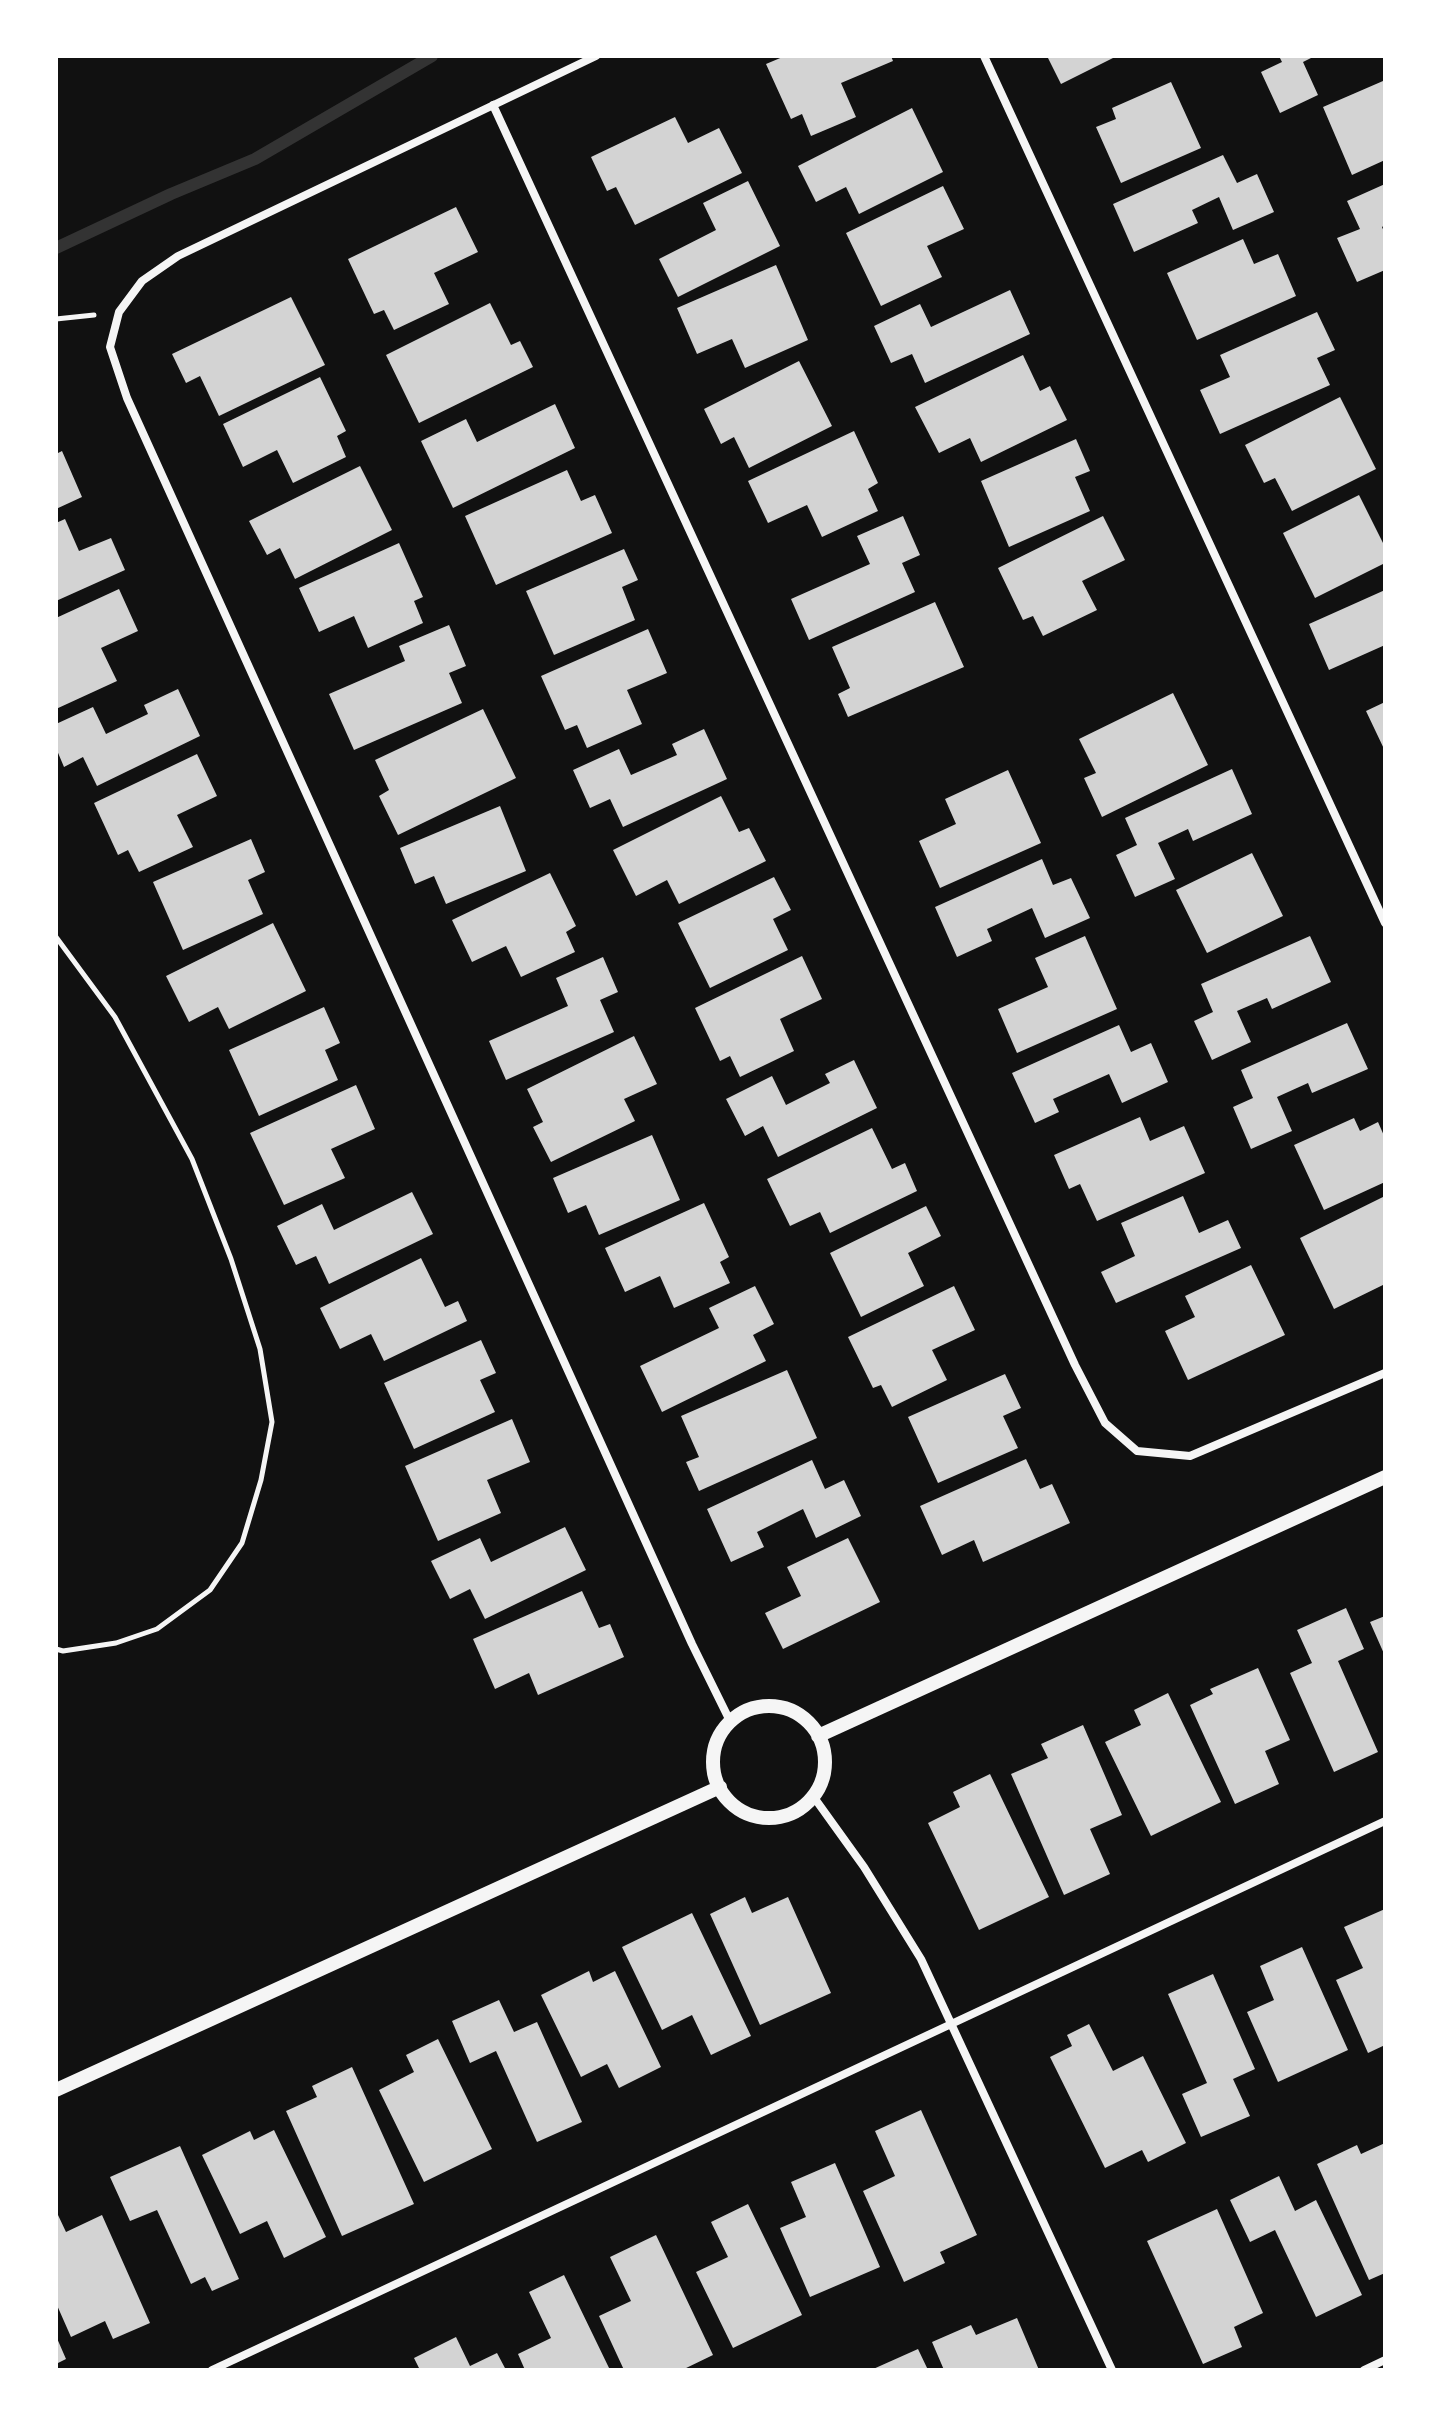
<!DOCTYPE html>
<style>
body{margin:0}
#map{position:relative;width:1441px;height:2426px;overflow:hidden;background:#111;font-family:"Sofia Sans Condensed",sans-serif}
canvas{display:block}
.frame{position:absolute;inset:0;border:58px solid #fff;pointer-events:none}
</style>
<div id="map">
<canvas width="1441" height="2426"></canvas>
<div class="frame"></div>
</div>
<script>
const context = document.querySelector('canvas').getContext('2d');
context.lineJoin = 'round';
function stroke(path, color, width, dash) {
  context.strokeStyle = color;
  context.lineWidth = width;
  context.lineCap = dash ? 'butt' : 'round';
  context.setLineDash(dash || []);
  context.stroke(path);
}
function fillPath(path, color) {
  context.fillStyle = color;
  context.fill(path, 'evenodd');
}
stroke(new Path2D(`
 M56,248l115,-54 84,-35 177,-103`), '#333', 12);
fillPath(new Path2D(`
 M785,56h106l2,5 -52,22 15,34 -45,19 -9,-22 -11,5 -25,-55z
 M1047,56h70l-56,28z
 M1279,56h36l-12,6 15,33 -38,18 -19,-41 21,-10z
 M1383,81l2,79 -33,15 -29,-68z
 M1171,82l30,66 -80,35 -25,-56 20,-8 -4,-11z
 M912,108l31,64 -84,42 -13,-27 -30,15 -18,-36z
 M675,117l13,26 31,-15 23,45 -107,52 -19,-38 -9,4 -16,-34z
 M1223,155l14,28 20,-9 17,38 -41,18 -14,-33 -27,13 6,13 -64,29 -21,-48z
 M748,181l32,65 -102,51 -19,-38 57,-29 -13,-27z
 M1385,184v41l-3,2 3,7v36l-28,12 -20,-44 23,-9 -13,-28z
 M943,186l21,43 -37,17 15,31 -61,29 -35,-73z
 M456,207l22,45 -44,21 15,31 -55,26 -10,-20 -10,4 -26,-55z
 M1243,239l11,25 24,-10 18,42 -99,44 -30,-67z
 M776,265l32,75 -63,28 -13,-29 -35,15 -20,-46z
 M1010,290l20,44 -105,49 -13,-29 -21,9 -17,-37 46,-22 11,23z
 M291,297l34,68 -106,51 -19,-40 -14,7 -14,-29z
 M490,303l21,42 9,-4 13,26 -114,56 -33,-68z
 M1317,312l18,38 -18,8 13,27 -110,49 -20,-44 30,-13 -10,-22z
 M1023,355l17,36 10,-5 17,34 -86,42 -11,-24 -31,15 -24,-46z
 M799,361l33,65 -83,42 -15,-31 -13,7 -17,-35z
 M320,377l26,54 -9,5 9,21 -53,26 -16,-33 -34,17 -20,-43z
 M1340,397l36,72 -84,42 -17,-33 -11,5 -19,-38z
 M555,404l20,44 -122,60 -32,-67 45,-22 11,23z
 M854,431l24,52 -10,6 10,22 -56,26 -15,-32 -39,18 -20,-42z
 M1076,439l14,32 -15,6 15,34 -81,36 -28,-66z
 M62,451l20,46 -26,12v-55z
 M360,466l32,64 -97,49 -15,-31 -13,7 -18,-34z
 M567,470l14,31 14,-6 17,38 -116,52 -31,-69z
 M1359,495l26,52v16l-70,35 -32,-65z
 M903,516l17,39 -18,8 13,29 -106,48 -18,-41 79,-35 -13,-28z
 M1103,516l22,44 -43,21 15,29 -54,26 -10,-20 -10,4 -25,-52z
 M65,519l14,32 32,-13 14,32 -69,31v-78z
 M399,543l24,54 -9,4 9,22 -55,25 -14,-32 -35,16 -20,-44z
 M624,549l14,31 -16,7 13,33 -81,35 -28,-64z
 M119,589l19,42 -37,17 16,33 -61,28v-91z
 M1385,590v55l-56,25 -20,-46z
 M935,602l29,65 -116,50 -10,-23 12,-6 -18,-41z
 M449,625l17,41 -17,7 13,30 -108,47 -25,-56 76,-33 -6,-15z
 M648,629l19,44 -40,17 15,34 -55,24 -10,-23 -12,5 -24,-54z
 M178,689l22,47 -103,50 -14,-29 -19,10 -8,-19v-24l37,-17 13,27 42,-20 -4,-9z
 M1173,693l35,72 -106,52 -18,-39 12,-5 -17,-34z
 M1385,702v49l-19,-40z
 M483,709l33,69 -118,57 -19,-39 10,-6 -14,-30z
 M704,729l23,50 -104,48 -13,-28 -20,9 -17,-38 46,-21 12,26 46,-20 -5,-11z
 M197,754l20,42 -40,19 16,32 -54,25 -11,-22 -10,5 -24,-52z
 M1232,769l20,45 -59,27 -5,-12 -30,14 17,36 -40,18 -19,-42 21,-10 -12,-27z
 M1008,770l33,73 -101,45 -21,-47 37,-17 -11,-25z
 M721,796l18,36 10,-4 17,33 -87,43 -12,-24 -31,16 -23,-46z
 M500,806l26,65 -80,33 -12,-28 -19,8 -15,-36z
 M251,839l14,33 -17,8 15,34 -80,36 -30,-68z
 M1252,853l31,63 -76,37 -31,-63z
 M1042,859l11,26 18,-7 19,40 -45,20 -13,-30 -45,21 5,12 -35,16 -22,-50z
 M550,873l26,53 -10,6 9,20 -54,25 -15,-31 -34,16 -20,-42z
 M774,877l17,33 -18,9 15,31 -78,38 -32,-65z
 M273,923l33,68 -77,38 -11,-22 -29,15 -23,-46z
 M1085,936l32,73 -100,44 -19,-44 50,-22 -13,-29z
 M1310,936l21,46 -59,27 -5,-11 -30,13 14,31 -39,18 -18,-39 19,-9 -12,-28z
 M802,956l20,43 -42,20 14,32 -54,26 -10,-21 -10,5 -25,-53z
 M603,957l15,35 -18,8 14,32 -108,48 -17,-39 79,-35 -12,-28z
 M324,1007l16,36 -15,7 13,30 -79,36 -30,-66z
 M1347,1023l21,46 -56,24 -4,-10 -31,14 15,34 -41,18 -18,-42 20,-9 -12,-28z
 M1119,1025l12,27 20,-9 17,39 -46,21 -13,-29 -56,25 6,13 -24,11 -23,-50z
 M634,1036l23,48 -33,15 11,22 -84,41 -18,-35 10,-5 -16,-33z
 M854,1060l23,48 -99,49 -15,-31 -18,10 -19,-37 46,-23 14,29 44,-22 -5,-9z
 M356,1085l19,44 -44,20 14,29 -61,27 -34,-72z
 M1140,1117l10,24 34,-15 21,47 -108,48 -17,-37 -11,5 -15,-34z
 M1354,1118l6,13 18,-9 7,16v44l-61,28 -30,-65z
 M872,1128l20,41 13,-6 12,28 -87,42 -10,-21 -30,14 -23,-47z
 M652,1135l28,65 -81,35 -13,-30 -18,8 -15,-35z
 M412,1192l21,42 -104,50 -13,-28 -20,9 -19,-39 45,-22 12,26z
 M1183,1196l16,37 29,-13 13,28 -125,55 -15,-31 34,-16 -14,-33z
 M1385,1196v88l-51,25 -34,-71z
 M704,1203l25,54 -9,5 10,21 -56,25 -14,-32 -35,16 -20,-44z
 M926,1206l15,30 -33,17 16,33 -63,31 -31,-64z
 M421,1258l24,49 13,-6 9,20 -83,40 -13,-27 -31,15 -20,-41z
 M1251,1265l34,70 -97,45 -23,-49 30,-14 -10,-21z
 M755,1286l19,38 -21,11 13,26 -104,51 -22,-46 79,-38 -10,-20z
 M954,1286l21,44 -43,20 15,30 -55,27 -11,-22 -8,3 -25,-51z
 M481,1340l15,33 -16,7 15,32 -81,37 -30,-66z
 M787,1370l30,68 -118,53 -13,-29 13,-5 -18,-41z
 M1005,1374l16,34 -18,8 15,32 -80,35 -30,-66z
 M512,1419l18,43 -43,18 14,33 -63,28 -33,-75z
 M1026,1459l14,30 12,-5 18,39 -87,39 -9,-22 -32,15 -22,-49z
 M812,1460l13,29 19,-9 17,36 -45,22 -13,-29 -46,23 7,15 -33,15 -24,-53z
 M565,1527l21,43 -101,49 -15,-30 -20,10 -19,-38 49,-23 11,24z
 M848,1538l32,64 -97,47 -18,-36 36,-17 -14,-29z
 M582,1591l17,37 11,-4 14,33 -86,38 -9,-22 -34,16 -22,-50z
 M1346,1608l18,41 -26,12 40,91 -44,20 -44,-99 22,-10 -15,-33z
 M1385,1616v40l-15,-34z
 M1258,1668l32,72 -25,11 14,33 -44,20 -45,-99 23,-11 -3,-5z
 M1168,1693l53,109 -70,34 -46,-94 36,-17 -7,-15z
 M1083,1725l39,90 -32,14 20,45 -46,21 -53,-121 37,-16 -7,-14z
 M990,1774l59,123 -70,33 -51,-107 32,-16 -7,-15z
 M745,1897l7,16 36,-16 43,96 -71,32 -50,-111z
 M1385,1909v136l-17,8 -32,-73 27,-12 -19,-41z
 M692,1913l59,123 -40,19 -19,-40 -30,15 -40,-83z
 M1302,1947l46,103 -70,32 -31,-70 27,-12 -14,-34z
 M589,1971l4,11 22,-11 46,96 -42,21 -12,-24 -26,13 -40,-82z
 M1213,1974l42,95 -22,10 17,37 -49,21 -19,-43 25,-11 -39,-89z
 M499,2000l15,32 23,-10 45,100 -45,20 -41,-91 -26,12 -18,-42z
 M1089,2024l24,47 30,-15 43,87 -38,19 -6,-12 -37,18 -55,-111 22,-11 -5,-11z
 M438,2039l54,110 -68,33 -45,-92 35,-18 -8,-17z
 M352,2067l62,137 -72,32 -56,-125 31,-14 -5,-11z
 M921,2110l56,125 -37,17 5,11 -41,19 -41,-91 32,-15 -20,-45z
 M274,2130l52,107 -42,21 -17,-37 -27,13 -38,-79 48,-24 4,9z
 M1385,2143v130l-16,7 -52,-116 40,-19 4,9z
 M180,2146l59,133 -27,12 -7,-14 -14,7 -34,-74 -27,11 -20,-44z
 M835,2163l45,104 -70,30 -30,-69 26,-11 -15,-35z
 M1279,2176l16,35 21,-11 46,95 -46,22 -41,-87 -25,12 -20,-42z
 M748,2204l54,111 -69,33 -37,-76 32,-15 -17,-35z
 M1217,2209l46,104 -29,14 8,20 -39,17 -56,-123z
 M58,2215l8,17 36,-17 48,108 -37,16 -8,-18 -34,16 -15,-34v-87z
 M656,2235l57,120 -31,15h-58l-25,-54 32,-15 -21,-44z
 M564,2275l46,95h-85l-7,-16 33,-16 -22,-46z
 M1017,2318l22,52h-95l-12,-28 39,-17 5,10z
 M56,2336l10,23 -10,5z
 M456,2337l14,29 27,-13 9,17h-86l-6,-12z
 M918,2349l10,21h-57z`), '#d3d3d3');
stroke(new Path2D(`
 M56,319l38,-4
 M56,937l59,80 77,142 39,100 29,90 12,73 -11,58 -19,63 -32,47 -53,39 -41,14 -53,8 -7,-2`), '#f5f5f5', 5);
stroke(new Path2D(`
 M596,56l-418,200 -36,25 -23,31 -9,35 17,51 565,1246 38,77
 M984,56l401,867
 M493,105l582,1260 30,58 32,28 53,5 195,-83
 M813,1796l51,71 57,92 191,411
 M212,2370l1173,-549
 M1364,2370l21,-10`), '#f5f5f5', 8);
stroke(new Path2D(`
 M713 1762a56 56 0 1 1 112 0a56 56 0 1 1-112 0Z
 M818,1736l567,-259
 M56,2090l664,-303`), '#f5f5f5', 14);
</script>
